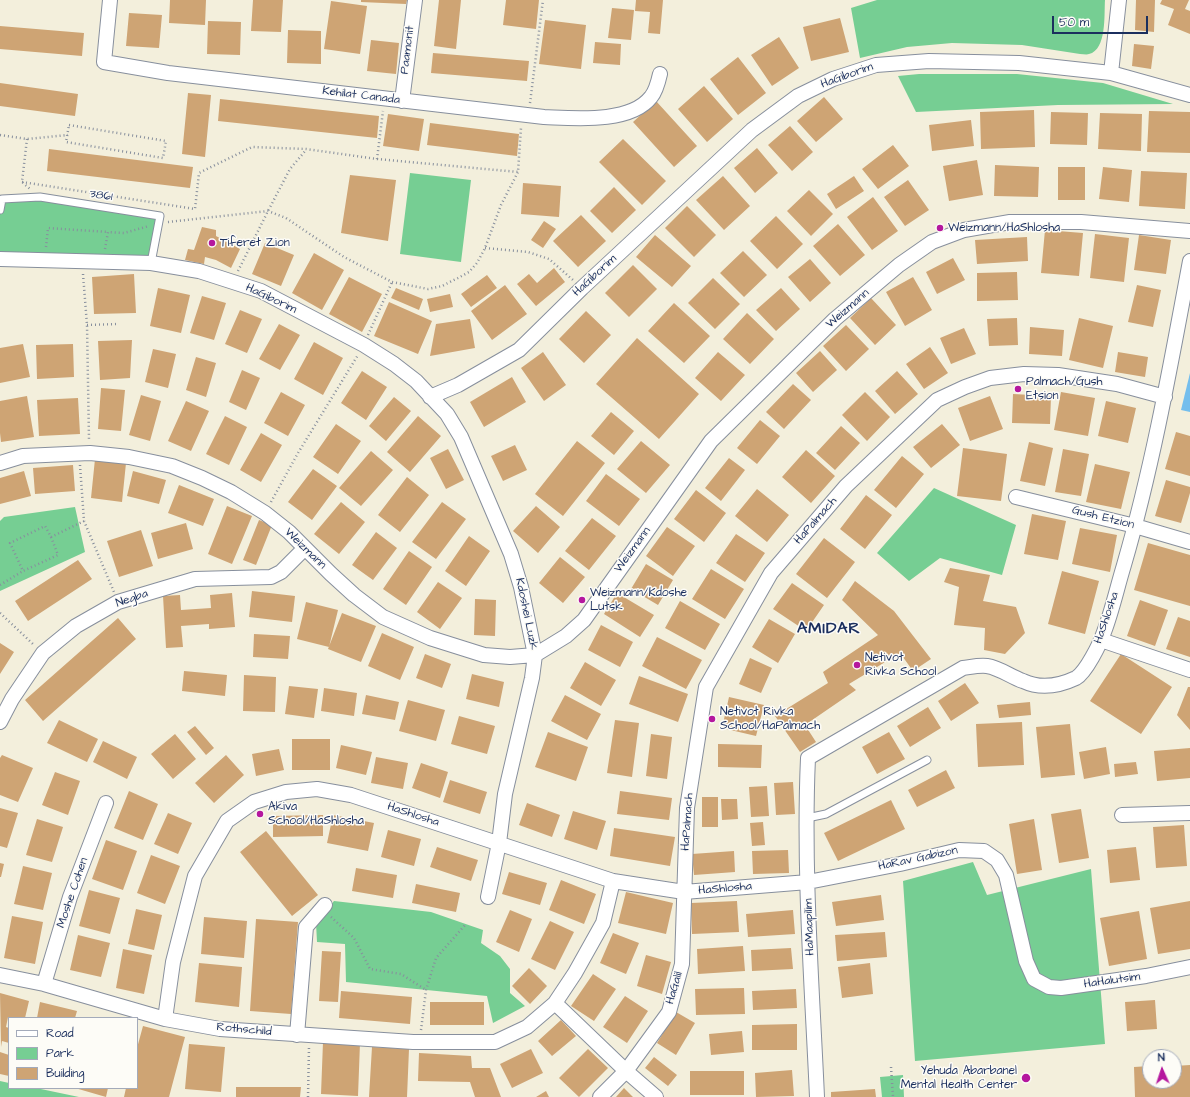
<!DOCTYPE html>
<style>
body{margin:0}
#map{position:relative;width:1190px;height:1097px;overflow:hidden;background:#f3efdc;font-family:"Architects Daughter",sans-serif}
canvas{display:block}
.legend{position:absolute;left:8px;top:1017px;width:130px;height:72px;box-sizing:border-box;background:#fdfcf7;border:1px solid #a3aaba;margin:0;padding:5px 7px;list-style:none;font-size:12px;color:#1b2f5e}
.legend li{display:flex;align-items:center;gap:8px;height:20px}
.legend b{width:20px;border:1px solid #a3aaba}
.north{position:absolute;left:1142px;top:1049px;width:40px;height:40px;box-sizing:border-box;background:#fdfcf7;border:1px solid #a3aaba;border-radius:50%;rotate:357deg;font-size:11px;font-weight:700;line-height:16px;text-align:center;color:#1b2f5e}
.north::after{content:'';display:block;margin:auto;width:14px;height:18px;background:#b5179e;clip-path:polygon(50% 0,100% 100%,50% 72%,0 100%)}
.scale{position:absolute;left:1052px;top:16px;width:96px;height:18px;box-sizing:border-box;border:2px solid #1b2f5e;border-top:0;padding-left:5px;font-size:12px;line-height:14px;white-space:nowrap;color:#1b2f5e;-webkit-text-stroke:3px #fdfcf7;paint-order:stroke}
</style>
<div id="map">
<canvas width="1190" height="1097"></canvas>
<ul class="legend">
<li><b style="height:5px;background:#fff"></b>Road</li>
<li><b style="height:11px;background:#76ce93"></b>Park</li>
<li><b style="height:11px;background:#cea474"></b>Building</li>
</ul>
<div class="north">N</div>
<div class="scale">50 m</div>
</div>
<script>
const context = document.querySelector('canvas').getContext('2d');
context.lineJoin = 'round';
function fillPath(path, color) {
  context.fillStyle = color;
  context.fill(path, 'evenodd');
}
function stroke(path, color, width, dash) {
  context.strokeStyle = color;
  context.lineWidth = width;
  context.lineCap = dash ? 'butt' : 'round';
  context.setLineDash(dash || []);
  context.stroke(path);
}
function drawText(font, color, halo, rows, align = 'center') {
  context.font = font + ' "Architects Daughter",sans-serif';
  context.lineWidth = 3;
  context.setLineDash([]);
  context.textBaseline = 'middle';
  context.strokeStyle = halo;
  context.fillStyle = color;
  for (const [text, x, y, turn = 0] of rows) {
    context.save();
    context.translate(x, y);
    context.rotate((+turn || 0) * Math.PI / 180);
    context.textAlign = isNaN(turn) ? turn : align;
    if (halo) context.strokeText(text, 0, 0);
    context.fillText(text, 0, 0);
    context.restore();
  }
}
fillPath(new Path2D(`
 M877,0h228c-1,14 2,50 -16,54 -2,1 -6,0 -9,0l-58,-9 -70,-2 -45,4 -47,11 -9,-50z
 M919,74h98l86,9 70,21 -115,1 -142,7 -18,-36z
 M410,173l61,7 -10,82 -61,-8z
 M40,197l120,19 -9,47 -151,-4v-49l2,-11z
 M934,488l82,37 -14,50 -62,-17 -31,23 -32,-28z
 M75,507l10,45 -85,39v-70l4,-4z
 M973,862l14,33 104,-26 14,175 -190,17 -12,-180z
 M334,901l97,11 52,18 -2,13 19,13 10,13v24l15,13 -32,17 -6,-27 -141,-14 -1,-38 -28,-2 -1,-19z
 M903,1075l1,22h-22l-2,-20z
 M0,1081l9,2v5h27l43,9h-79z`), '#76ce93');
fillPath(new Path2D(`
 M1190,373v39l-9,-2z`), '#74beed');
fillPath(new Path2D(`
 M170,0h36l-1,25 -36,-2z
 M253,0h30l-2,32 -30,-1z
 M361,0h46l-1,4 -45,-2z
 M439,0h22l-5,49 -22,-3z
 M506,0h33l-3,29 -33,-4z
 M636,0h27l-3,34 -12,-1 2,-21 -15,-1z
 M1136,0h19l-1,32 -19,-2z
 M1162,0h27l-4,9 5,2v23l-22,-9 6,-16 -14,-5z
 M331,1l36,5 -7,48 -36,-5z
 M612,8l22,2 -3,30 -23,-2z
 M129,13l33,2 -3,33 -33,-2z
 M840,18l9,34 -38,9 -8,-34z
 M545,20l41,5 -5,44 -42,-5z
 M208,21l33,1 -1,33 -33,-1z
 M0,26l84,7 -2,23 -82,-7z
 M288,30l33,1v33l-34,-1z
 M779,37l20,31 -27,18 -21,-31z
 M371,40l28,3 -3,31 -29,-3z
 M595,42l26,2 -1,21 -27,-2z
 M1134,44l20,2 -3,23 -19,-3z
 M433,53l96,8 -2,20 -96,-8z
 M738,57l28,36 -28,22 -28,-36z
 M0,83l78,11 -3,22 -75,-10z
 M704,86l29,33 -26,23 -29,-33z
 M188,93l23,2 -6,62 -23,-3z
 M824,97l19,22 -27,23 -19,-21z
 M220,99l159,17 -2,22 -159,-17z
 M656,101l41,45 -23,21 -41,-45z
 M1034,110l1,37 -54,2 -1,-37z
 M1149,111l41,1v41l-43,-1z
 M1051,112l37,1 -1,32 -37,-1z
 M1100,113l42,1 -1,37 -43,-2z
 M388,114l36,5 -5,32 -36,-5z
 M971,120l3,26 -42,5 -3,-26z
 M430,123l89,11 -2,22 -90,-11z
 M790,126l23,26 -21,19 -24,-26z
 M623,139l43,42 -24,24 -43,-43z
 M893,145l16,21 -31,23 -16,-20z
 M757,148l21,25 -23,20 -21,-25z
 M49,149l144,18 -3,21 -143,-17z
 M977,160l6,35 -34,6 -6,-35z
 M995,165l44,2 -1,30 -44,-1z
 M1058,167h27v33h-27z
 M1103,167l29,3 -3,32 -30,-3z
 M1141,171l46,2 -2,36 -46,-3z
 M350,175l46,5 -8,61 -47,-8z
 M723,176l27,30 -26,24 -28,-30z
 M854,176l10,15 -28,18 -9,-15z
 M908,180l21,30 -24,16 -21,-29z
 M523,183l38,3 -2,31 -38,-3z
 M614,187l22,23 -24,23 -22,-22z
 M809,190l24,24 -22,22 -24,-25z
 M873,197l25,34 -26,19 -25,-33z
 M687,206l29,29 -22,22 -29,-29z
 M581,215l25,26 -28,26 -25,-26z
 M776,216l27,28 -26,25 -27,-28z
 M544,221l12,8 -13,19 -12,-8z
 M838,224l27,31 -25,21 -27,-30z
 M202,227l14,3v6l24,13 -9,19 -15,-8 -11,-3 -1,7 -19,-4 3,-11 6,1z
 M1045,230l38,3 -4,43 -38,-3z
 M1095,234l34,4 -5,44 -34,-4z
 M655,235l36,31 -19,21 -36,-30z
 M1139,235l32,5 -5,34 -32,-4z
 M1027,237l1,24 -51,3 -2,-24z
 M265,243l29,12 -13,31 -29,-12z
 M743,251l24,24 -23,22 -24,-24z
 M314,253l30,17 -22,40 -30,-17z
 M953,258l12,22 -28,14 -11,-22z
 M810,259l21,24 -21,19 -22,-25z
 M633,265l24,24 -28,28 -24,-24z
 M554,268l11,14 -29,24 -19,-22 12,-10 8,9z
 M1017,272l1,28 -41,1v-28z
 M134,274l2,39 -42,1 -2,-37z
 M487,275l10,13 -26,19 -10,-13z
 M349,277l33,17 -20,38 -33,-18z
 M913,277l19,33 -27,16 -19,-34z
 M713,278l27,26 -25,25 -27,-26z
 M505,285l22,29 -35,26 -21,-29z
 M1137,285l24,5 -8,37 -25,-5z
 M158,288l32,7 -9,38 -31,-7z
 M396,288l27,11 -4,11 -28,-12z
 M781,288l19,21 -24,22 -20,-21z
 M450,294l3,13 -23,5 -3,-13z
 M202,296l24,7 -12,37 -24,-7z
 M871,298l25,27 -21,20 -25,-27z
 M389,302l43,19 -14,33 -44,-18z
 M674,303l36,33 -26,27 -36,-32z
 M240,310l22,9 -15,34 -22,-9z
 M586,311l25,24 -27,28 -25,-24z
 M747,313l27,26 -24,25 -27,-25z
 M1017,318l1,27 -29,1 -2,-27z
 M1079,318l34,8 -10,42 -34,-8z
 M470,319l5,29 -45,8 6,-32z
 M279,324l21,11 -20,35 -21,-11z
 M846,325l23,24 -23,22 -23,-25z
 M1030,327l34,3 -2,26 -33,-2z
 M964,328l12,26 -25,10 -11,-26z
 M637,338l62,56 -40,45 -63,-55z
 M132,340l-2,38 -30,2 -2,-39z
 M314,342l29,16 -20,37 -29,-16z
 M23,344l7,33 -30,6v-35z
 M73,344l1,33 -37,2 -1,-34z
 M930,347l18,26 -24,16 -18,-25z
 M153,349l23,5 -8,34 -23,-6z
 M820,351l17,19 -24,22 -17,-19z
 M543,352l23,33 -22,16 -23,-33z
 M718,352l27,23 -24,26 -26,-23z
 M1118,352l30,5 -3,20 -30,-5z
 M196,357l20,6 -10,34 -20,-7z
 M242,370l18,8 -14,32 -17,-8z
 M362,371l25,16 -21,33 -25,-17z
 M897,371l21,23 -23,20 -20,-23z
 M512,377l14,25 -42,25 -14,-25z
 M793,384l18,16 -27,29 -18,-17z
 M101,388l24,2 -4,41 -23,-2z
 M281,392l24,13 -17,31 -24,-13z
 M865,392l25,25 -23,24 -25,-26z
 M1061,392l34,6 -7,38 -34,-6z
 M1013,394l38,2 -1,28 -38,-1z
 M141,395l20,6 -11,40 -21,-6z
 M27,396l7,41 -33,5 -1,-9v-32z
 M990,396l13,33 -33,12 -12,-33z
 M394,397l17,14 -25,30 -17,-15z
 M78,398l2,36 -41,2 -2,-36z
 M186,401l23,10 -18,40 -23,-10z
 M1106,401l30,7 -8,35 -30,-7z
 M611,412l23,19 -20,24 -23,-19z
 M225,416l22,11 -18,38 -23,-11z
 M418,416l23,20 -31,36 -23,-20z
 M760,420l20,16 -23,28 -20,-16z
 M336,424l25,17 -23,33 -25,-17z
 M942,424l18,21 -29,23 -18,-21z
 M841,426l19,17 -25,27 -19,-17z
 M1176,432l14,4v40l-25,-7z
 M261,433l21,12 -21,37 -21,-12z
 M577,441l28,22 -42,53 -28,-22z
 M641,441l29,24 -24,28 -29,-24z
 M1029,442l24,6 -8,38 -25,-5z
 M515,445l12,25 -24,11 -12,-25z
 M963,448l44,6 -6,47 -44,-5z
 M448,449l16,31 -18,9 -16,-31z
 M1063,449l26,5 -8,42 -26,-4z
 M806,450l29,26 -24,27 -29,-26z
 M371,451l22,19 -32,36 -22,-18z
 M902,456l22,18 -28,34 -22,-18z
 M729,458l16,12 -24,31 -16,-13z
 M95,459l31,4 -4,39 -31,-4z
 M1095,464l35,8 -9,37 -35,-7z
 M73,465l2,26 -40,3 -2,-26z
 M313,469l24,17 -25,34 -24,-18z
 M24,471l7,25 -31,8v-26z
 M133,471l33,9 -7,24 -32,-8z
 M606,474l34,25 -21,27 -33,-25z
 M407,477l22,18 -29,37 -22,-17z
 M1166,480l24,7v6l-9,30 -26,-7z
 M179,485l35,14 -11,27 -35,-13z
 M757,489l32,26 -22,27 -32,-26z
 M696,490l30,23 -22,29 -30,-23z
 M866,495l26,20 -27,34 -25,-20z
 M341,502l24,20 -26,32 -25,-20z
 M442,502l24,17 -30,40 -24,-17z
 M227,506l25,10 -20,48 -24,-10z
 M536,506l24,21 -22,26 -25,-22z
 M1032,514l34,7 -8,39 -34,-6z
 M592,518l24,18 -27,34 -24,-19z
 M259,520l13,5 -16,40 -13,-5z
 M186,523l7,26 -35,10 -7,-26z
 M667,527l28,19 -22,30 -27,-20z
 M1080,528l37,7 -7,37 -38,-8z
 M141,530l12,36 -34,11 -12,-36z
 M376,532l21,16 -24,32 -21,-15z
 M736,534l29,19 -20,29 -29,-19z
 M469,536l21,15 -24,35 -21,-15z
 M824,538l31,24 -28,36 -31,-24z
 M1148,543l42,12v51l-56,-16z
 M409,551l23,16 -26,38 -23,-16z
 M560,557l25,20 -22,26 -24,-20z
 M78,560l14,19 -64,42 -13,-20z
 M646,564l27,16 -15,25 -27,-16z
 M950,568l40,7 -7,26 33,6 9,26 -20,21 -21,-4 1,-22 -31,-3 5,-38 -15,-5z
 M711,569l33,20 -19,30 -33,-20z
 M1062,571l37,10 -14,53 -37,-10z
 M855,581l39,30 37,48 -18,12 -13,-18 -51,31 7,6 -51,35 11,17 -16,10 -25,-36 53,-33 -5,-11 55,-37 -36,-35z
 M438,582l24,16 -22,31 -23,-17z
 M792,583l32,22 -18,26 -33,-22z
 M252,591l43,5 -3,26 -43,-5z
 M232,593l3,34 -26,2v-5l-28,2 2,21 -17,1 -3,-52 17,-1 1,15 30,-2 -1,-13z
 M617,593l37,22 -14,22 -36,-23z
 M475,599l21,1 -1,36 -21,-1z
 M1140,600l28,10 -13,36 -28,-10z
 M680,601l40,23 -15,26 -40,-22z
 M306,602l32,8 -9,37 -32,-8z
 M342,613l34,13 -15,36 -33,-13z
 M1178,617l12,4v36l-24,-8z
 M118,618l18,21 -93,82 -18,-21z
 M769,619l26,15 -17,29 -26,-16z
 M601,625l32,17 -13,25 -32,-17z
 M382,633l32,14 -14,33 -32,-14z
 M254,634l36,2 -2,23 -35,-2z
 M657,637l45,23 -16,29 -44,-23z
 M0,643l14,9 -14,22z
 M425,654l26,10 -9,24 -26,-10z
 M1121,654l51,33 -31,47 -51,-33z
 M750,658l22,10 -11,25 -22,-9z
 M585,662l31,18 -15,26 -31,-18z
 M184,671l43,4 -2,21 -43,-5z
 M472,674l32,8 -5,25 -33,-8z
 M244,675l32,2 -1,35 -32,-1z
 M639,676l49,18 -10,28 -49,-18z
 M965,683l14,20 -28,18 -13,-20z
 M289,686l29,3 -4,29 -29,-4z
 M1188,687h2v43l-13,-15z
 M324,688l33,5 -3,23 -33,-5z
 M366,695l33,7 -4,18 -33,-6z
 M565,695l36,19 -14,26 -36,-19z
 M729,697l35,8 -8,31 -34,-8z
 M408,700l37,10 -9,31 -37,-10z
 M1030,702l1,13 -32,3 -2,-13z
 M928,707l13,21 -31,19 -13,-21z
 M459,716l36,10 -8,28 -36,-10z
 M59,720l39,19 -11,23 -40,-19z
 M615,720l24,3 -7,54 -25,-4z
 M1022,722l2,43 -46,2 -2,-43z
 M1070,724l5,51 -34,3 -5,-51z
 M195,726l19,22 -8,7 -19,-23z
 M548,732l40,15 -12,34 -41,-14z
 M889,732l16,27 -28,15 -15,-27z
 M175,734l21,25 -23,20 -22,-25z
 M651,734l21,3 -5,42 -21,-3z
 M292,739h38v31h-38z
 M103,741l34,16 -10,22 -34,-17z
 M718,744l44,1 -1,23 -43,-1z
 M341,745l31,7 -6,23 -30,-7z
 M1106,747l4,27 -26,5 -5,-27z
 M1190,748v30l-33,3 -3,-30z
 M279,749l5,21 -28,6 -4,-22z
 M2,755l31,13 -15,34 -18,-7v-37z
 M226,755l18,20 -30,28 -19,-20z
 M376,757l32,6 -5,26 -32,-6z
 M1136,762l2,12 -23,3 -1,-13z
 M421,763l27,9 -8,26 -28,-10z
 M946,770l9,18 -38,19 -9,-17z
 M55,772l25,9 -12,34 -26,-10z
 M450,780l37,12 -7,22 -37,-12z
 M793,782l2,32 -19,1 -2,-32z
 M767,786l2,30 -18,1 -2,-30z
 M129,791l29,13 -15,36 -29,-12z
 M620,791l52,7 -3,22 -52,-6z
 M702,797h16v30h-16z
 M721,799h16l1,20 -16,1z
 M891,800l14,29 -67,32 -14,-28z
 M527,803l33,12 -8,22 -33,-12z
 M0,808l18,5 -11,35 -7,-2z
 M1081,809l8,49 -30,5 -8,-49z
 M573,811l33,10 -9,29 -33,-11z
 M168,813l24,10 -14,31 -24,-10z
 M323,815v21l-50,1v-21z
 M333,815l41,8 -6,28 -41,-8z
 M37,819l26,8 -11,35 -26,-7z
 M1034,819l8,51 -25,4 -8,-50z
 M763,822l2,23 -13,1 -2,-23z
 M1184,825l3,41 -31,2 -3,-41z
 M614,828l61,9 -5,29 -60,-10z
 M388,830l33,9 -7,27 -33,-9z
 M266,831l52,64 -26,21 -52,-64z
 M106,840l31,11 -14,39 -31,-11z
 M437,847l41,13 -7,21 -41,-14z
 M1136,847l4,33 -30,3 -3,-33z
 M788,850l1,23 -36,1 -1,-23z
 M734,851l1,21 -41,3 -2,-21z
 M151,855l29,11 -15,38 -28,-11z
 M0,863l4,1 -3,13h-1z
 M23,866l29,7 -9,37 -29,-6z
 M356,868l41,7 -4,23 -41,-7z
 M509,872l38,11 -7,22 -38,-11z
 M561,880l35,14 -12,30 -35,-14z
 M416,884l44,9 -4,19 -44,-9z
 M89,890l31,8 -10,36 -31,-8z
 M626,892l47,11 -7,31 -48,-11z
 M881,895l3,25 -48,6 -4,-24z
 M737,901l2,31 -47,2 -1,-31z
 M1190,901v48l-32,5 -8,-46z
 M136,909l26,6 -8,35 -26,-6z
 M510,910l22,9 -13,33 -23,-10z
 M793,910l2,24 -47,3 -2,-23z
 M1139,911l8,48 -38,7 -9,-48z
 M12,916l31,6 -8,42 -31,-6z
 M204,917l43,4 -3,37 -43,-4z
 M256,919l42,3 -7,92 -41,-3z
 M550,921l24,11 -19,38 -24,-11z
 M885,932l2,25 -50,4 -2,-26z
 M613,933l26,10 -13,31 -26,-11z
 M78,935l32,8 -9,34 -31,-7z
 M743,946l2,25 -47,3 -1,-25z
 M791,948l2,21 -41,2 -1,-21z
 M123,949l29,6 -8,39 -28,-6z
 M322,951l19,1 -3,50 -19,-1z
 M646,955l25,7 -9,32 -25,-8z
 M199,963l43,4 -3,40 -44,-5z
 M870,963l3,31 -31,4 -4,-31z
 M529,968l18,18 -17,18 -18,-18z
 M593,974l23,15 -22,32 -23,-15z
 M744,988l1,26 -49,1 -1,-26z
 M796,989l1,19 -44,2 -1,-19z
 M341,991l71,6 -2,27 -71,-6z
 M0,993l29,8 -4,17 -17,-1 -2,10 3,1v15l-7,-2 -1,6z
 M625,996l23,15 -21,32 -24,-16z
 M1155,1000l2,29 -30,2 -2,-29z
 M40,1002l37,9 -2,7h-38z
 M430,1002h54v23h-54z
 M676,1012l19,11 -19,32 -19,-12z
 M561,1020l15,16 -24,20 -14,-15z
 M797,1024v26h-45v-25z
 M143,1026l42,11 -16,60h-45l2,-9h11v-40z
 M742,1031l2,21 -33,3 -2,-21z
 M323,1042l37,1 -2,53 -37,-2z
 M189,1044l36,3 -4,45 -36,-3z
 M372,1047l37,2 -2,48h-38z
 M531,1049l12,24 -31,15 -12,-24z
 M588,1049l20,19 -29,29 -20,-19z
 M0,1052l9,3v21l-9,-2z
 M419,1053l52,3 1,12h18l11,29h-26l-5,-15 -52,-1z
 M654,1057l23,18 -9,11 -23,-18z
 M1190,1065v32h-55l-1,-30 16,-1v15h24v-15z
 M792,1070l2,26 -38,1 -1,-24z
 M690,1071h54v24h-54z
 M236,1087h65l-1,10h-64z
 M75,1088h33l-2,9z
 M624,1088l9,9h-17z
 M875,1089l1,8h-45v-5z
 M546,1091l3,6h-13z`), '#cea474');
const service = new Path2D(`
 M0,210l2,-11 38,-2 120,19 -9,47
 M807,818l19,-4 101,-54`);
const minor = new Path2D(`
 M110,0l-6,62 64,11 376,44c29,1 86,7 107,-20 5,-6 7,-14 9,-23
 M1111,73l8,-73
 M402,101l13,-101
 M0,259l151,4 48,8 62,20 103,54 30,19 22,17 31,33 14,23 50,117 10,33 14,68 -3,23 -27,116 -6,49 -11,54
 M430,397l28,-12 61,-35 63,-62 170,-158 46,-34 35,-17 43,-14 53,-4 90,2 92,10 79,22
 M0,463l23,-7 67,-3 39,4 43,9 30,12 29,14 34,21 24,19 42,42 23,21 29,22 47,21 54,17 26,2 25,-2 31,-19 18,-16 127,-179 124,-122 64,-54 33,-23 32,-12 46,-8h71l109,9
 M1016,497l119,29 55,16
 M1101,640l89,30
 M0,722l12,-23 31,-46 33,-27 42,-24 77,-23 76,-2 10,-5 24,-24
 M1122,815l68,-2
 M0,975l44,9 121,35 55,10 193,13h82l32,-15 28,-24 20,-30 28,-50 10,-42
 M44,984l26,-87 36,-94
 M555,1003l71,68 30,26
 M165,1019l8,-57 22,-86 32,-55 27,-19 32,-10 31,-3 34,6 262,86 71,11 124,-10 92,-18 59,-14 25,1 13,9 9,15 20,86 8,18 15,8 12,1 85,-12 44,-9
 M297,1035l9,-108 19,-22
 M600,1097l26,-26 43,-59 13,-48 5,-156 19,-121 65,-114 75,-87 91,-86 28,-13 25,-9 34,-4 34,1 59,9 48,13
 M817,1097c-5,-112 -14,-228 -9,-339l155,-90c8,-1 16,-3 24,-2 13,2 24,11 36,15 17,8 36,5 53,-3 10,-6 24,-34 28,-46 8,-21 13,-44 20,-67 29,-100 47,-202 66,-304`);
stroke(service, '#878f9d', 9);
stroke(minor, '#878f9d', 16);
stroke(new Path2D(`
 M530,103l13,-103
 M69,125l97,16 -3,17 -97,-16z
 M0,135l27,4 41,-4
 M27,139l-5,43 8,7
 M377,159l141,13 3,-44
 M22,182l173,27 4,-36 53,-26 54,2 71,10 6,-48
 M168,222l100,-11 18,7 58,39 48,25 36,7 14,-3 16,-8 11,-6 8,-9 8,-15 16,-43 17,-33
 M46,247l2,-19 60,4
 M485,248l43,4 21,7 24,21
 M105,249l3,-17 16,1 25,-7
 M238,271l30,-60 22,-42 16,-19
 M83,274l4,51 2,115
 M87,325l32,-1
 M368,335l24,-53
 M80,465l4,56 30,71
 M271,502l27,-49 60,-98
 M51,537l7,18 -35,16 -13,-28 35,-17 6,11 33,-16
 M0,585l23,-14
 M0,613l34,32
 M331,917l23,21 16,31 31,5 25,16
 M421,1030l5,-40 10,-32 30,-34
 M891,1067l2,30
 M308,1097l1,-50`), '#878f9d', 2.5, [1, 3]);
stroke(service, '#fff', 7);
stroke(minor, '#fff', 14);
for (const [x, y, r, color] of [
 [940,228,4,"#b5179e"],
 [212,243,4,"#b5179e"],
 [1018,389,4,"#b5179e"],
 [582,600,4,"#b5179e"],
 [857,665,4,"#b5179e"],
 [712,719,4,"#b5179e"],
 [260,814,4,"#b5179e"],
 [1026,1078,5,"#b5179e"]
]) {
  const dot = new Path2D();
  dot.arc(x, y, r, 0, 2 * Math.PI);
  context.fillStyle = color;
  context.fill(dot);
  stroke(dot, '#fdfcf7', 1.5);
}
drawText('12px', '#1b2f5e', '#fdfcf7', [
 ["Paamonit",408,50,-83],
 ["HaGiborim",847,76,-20],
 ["Kehilat Canada",361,96,7],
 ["3861",101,196,9],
 ["HaGiborim",595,276,-43],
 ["HaGiborim",271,299,25],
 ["Weizmann",848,309,-41],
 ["Gush Etzion",1103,518,14],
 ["HaPalmach",816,521,-49],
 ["Weizmann",305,549,44],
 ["Weizmann",633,550,-54],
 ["Negba",132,599,-19],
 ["Kdoshei Luzk",526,614,78],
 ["HaShlosha",1107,618,-71],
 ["HaShlosha",413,815,18],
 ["HaPalmach",688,822,-86],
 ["HaRav Gabizon",918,859,-12],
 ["HaShlosha",725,889,-5],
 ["Moshe Cohen",73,893,-71],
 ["HaMaapilim",810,927,-92],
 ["HaHalutsim",1112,981,-8],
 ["HaGalil",675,988,-74],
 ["Rothschild",244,1030,5]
]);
drawText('12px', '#1b2f5e', '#fdfcf7', [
 ["Weizmann/HaShlosha",948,228],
 ["Tiferet Zion",220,243],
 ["Palmach/Gush",1026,382],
 ["Etsion",1026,396],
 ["Weizmann/Kdoshe",590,593],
 ["Lutsk",590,607],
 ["Netivot",865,658],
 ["Rivka School",865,672],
 ["Netivot Rivka",720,712],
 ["School/HaPalmach",720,726],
 ["Akiva",268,807],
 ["School/HaShlosha",268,821],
 ["Yehuda Abarbanel",1017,1071,"right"],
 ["Mental Health Center",1017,1085,"right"]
], 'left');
context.letterSpacing = '1px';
drawText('bold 16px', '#1b2f5e', '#fdfcf7', [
 ["AMIDAR",829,630]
]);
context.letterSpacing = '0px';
</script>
